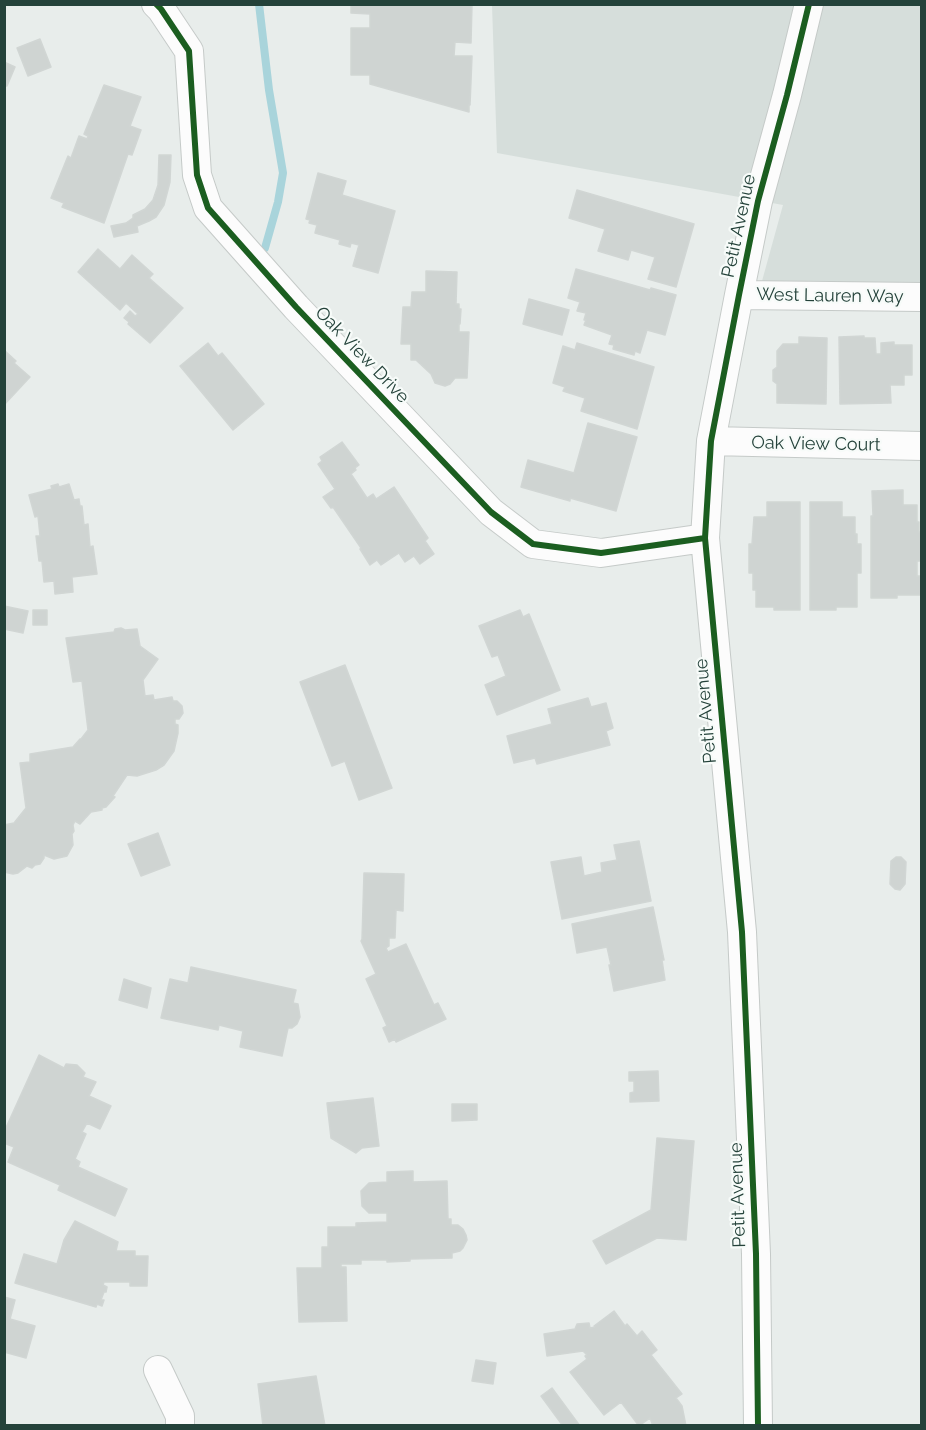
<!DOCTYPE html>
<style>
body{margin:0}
#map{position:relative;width:926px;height:1430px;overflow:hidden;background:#e8edeb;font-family:Raleway,sans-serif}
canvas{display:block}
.frame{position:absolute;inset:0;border:6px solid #24423a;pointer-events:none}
</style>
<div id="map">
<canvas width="926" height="1430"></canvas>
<div class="frame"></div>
</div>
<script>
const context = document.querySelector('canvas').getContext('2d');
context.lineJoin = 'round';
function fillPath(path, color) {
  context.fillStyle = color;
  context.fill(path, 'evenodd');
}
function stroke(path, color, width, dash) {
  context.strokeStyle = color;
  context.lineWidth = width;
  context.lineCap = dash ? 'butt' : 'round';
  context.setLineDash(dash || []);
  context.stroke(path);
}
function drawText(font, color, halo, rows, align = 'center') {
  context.font = font + ' Raleway,sans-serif';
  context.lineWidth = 4.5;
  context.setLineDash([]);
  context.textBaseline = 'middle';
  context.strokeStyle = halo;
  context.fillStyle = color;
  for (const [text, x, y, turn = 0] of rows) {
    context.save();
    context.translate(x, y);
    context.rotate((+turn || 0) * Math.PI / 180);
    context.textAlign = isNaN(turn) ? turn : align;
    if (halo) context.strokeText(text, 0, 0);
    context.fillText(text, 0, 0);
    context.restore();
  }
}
fillPath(new Path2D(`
 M492,5h429v278l-159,-2 21,-76 -286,-52z`), '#d6dedb');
stroke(new Path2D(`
 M259,4l10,86 14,83 -5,29 -13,46`), '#a9d4db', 8);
const building = new Path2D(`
 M351,4h121l-1,39 -16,-1 -1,14h18l-2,49h-1v7l-99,-28v-9h-19v-47h19v-14l-19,-1z
 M40,39l11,28 -23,9 -11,-28z
 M4,62l11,5 -8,19h-3z
 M104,85l37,12 -11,29 11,4 -9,25 -4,-1 -24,69 -42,-16 2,-4 -13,-5 17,-42 3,2 8,-22 8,3 1,-3 -4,-2z
 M159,155h12l-1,27 -6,23 -8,12 -7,4 -12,5 1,6 -24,5 -3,-11 15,-3 7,-5v-3l12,-6 8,-9 5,-15z
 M318,173l28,8 -4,14 53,16 -17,62 -25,-7 6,-21 -8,-2 -1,4 -11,-3 1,-4 -25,-7 2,-8 -8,-2 1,-3 -4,-1z
 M577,190l117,34 -18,63 -28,-8 7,-22 -24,-7 -3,10 -30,-9 7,-22 -36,-11z
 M98,249l22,20 12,-14 21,19 -4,4 34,30 -33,35 -22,-19 1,-2 -5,-4 6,-7 5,5 3,-2 -12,-11 -6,7 -42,-38z
 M576,269l74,21 1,-2 25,7 -11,40 -18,-5 -7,23 -5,-2 -1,4 -21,-6 1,-4 -5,-1 3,-9 -28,-10 2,-5h-2l2,-7 -9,-2 3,-9 -12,-4z
 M426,271l31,1 -1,32h3v5h2l-1,15h-1v8h10l-2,46h-12l-5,6 -5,2 -10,-3 -4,-9 -15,-14h-5v-16h-10l2,-37h8l1,-15h14z
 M529,299l40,11 -7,25 -39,-11z
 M864,336v2h11l1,16h5v-11l13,-1v3h18v30h-8v10h-14l1,18 -51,1 -1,-67z
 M799,337l28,1 -1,66 -49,-1v-19l-4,-3v-11l4,-3v-16l6,-7h16z
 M208,343l10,13 4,-3 42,51 -31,26 -53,-64z
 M577,343l77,24 -17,62 -56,-18 4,-13 -22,-7 2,-4 -12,-4 10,-37 12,4z
 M4,350l12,11 -2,2 16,14 -26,28z
 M588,423l49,14 -21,74 -46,-13v3l-49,-14 7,-27 46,13z
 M342,442l17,23 -4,3 1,2 -5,4 16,24 6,-4 3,5 18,-12 34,51 -3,3 9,13 -14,10 -6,-8 -9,6 -6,-9 -18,12 -4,-5 -7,5 -10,-16 1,-1 -28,-41 -2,1 -8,-11 12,-8 -17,-25 4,-3 -2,-4z
 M58,484l1,3 10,-3 5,16 5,-1 1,7h2l2,19 4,-1 2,23 3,-1 4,28 -25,3 1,15 -18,2 -1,-13 -10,1 -2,-21h-3l-3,-25h4l-2,-20 -3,1 -6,-22 23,-6 -1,-3z
 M903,490v15h14v17h2v10h3v29h-5v15h4v19h-24v3h-26v-82h2l-1,-25z
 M767,502h33v108h-26v-3h-18v-17h-3v-17h-4v-29h3l2,-27h13z
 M810,502h32v15h13v17h2v10h4v29h-4v34h-21v3h-26z
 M4,606l24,5 -5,22 -19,-4z
 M33,610h14v15h-14z
 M520,610l3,7 6,-3 31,76 -63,25 -12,-30 21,-9 -8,-21 -6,2 -13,-31z
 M121,628l4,2 12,-1 3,17 18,13 -15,21 2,16 8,-1 1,5 18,-3 1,4h4l5,5 1,7 -4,6h-4v5l3,1v8l-4,18 -10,14 -8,5 -19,6 -10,-1 -14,21 2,1 -9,10 -4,1v2l-11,2 -11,12 -5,-3 -2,4 1,6 -2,3 1,11 -6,11 -13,3 -10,-4v3l-4,6 -5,1 -3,3 -5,-2 -9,7 -5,1 -9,-2v-47l10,-2 12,-15 -6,-45 10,-1v-8l43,-7 7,-8h1l7,-9 -6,-49 -9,1 -7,-44 48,-6 1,-3z
 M345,665l47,123 -33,12 -14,-39 -13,5 -32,-84z
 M588,698l3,9 15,-4 7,25 -7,3 4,14 -73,19 -2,-6 -21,5 -7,-27 45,-12 -4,-15z
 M158,833l12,32 -29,11 -13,-32z
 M639,841l12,60 -89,18 -11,-57 30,-5 3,19 18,-4 -1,-9 16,-3 -3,-15z
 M896,857h5l5,5 -1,22 -5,6 -5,-1 -5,-5 1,-23z
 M364,873l40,1 -1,37 -7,-1 -1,28h-6v8l-3,2 2,4 18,-8 28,61 4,-2 8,16 -50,23 -1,-3 -6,3 -6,-14 4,-2 -21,-47 10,-5 -15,-33 1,-2z
 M653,907l11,53h-2l3,20 -51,11 -5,-26h2l-4,-18 -30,6 -5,-29z
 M191,967l105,23 -3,13 5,1 2,13 -3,7 -5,4h-4l-6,28 -42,-9 3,-16 -24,-6 -1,5 -57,-12 9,-39 18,4z
 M124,979l27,9 -4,20 -28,-8z
 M39,1055l25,13 2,-4 11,1 8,8 -2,4 13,5 -7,14 22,10 -11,23 -13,-6 -5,9 4,2 -11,25 5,3 -2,5 49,22 -12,27 -57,-26 2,-5 -52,-23 6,-15 -10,-4v-11z
 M658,1071l1,30 -29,1v-9l4,-1v-11h-5v-9z
 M373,1098l6,48 -17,2 -6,5 -25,-15 -4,-35z
 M452,1104h25v16l-25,1z
 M657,1138l37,3 -8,99 -29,-2 -51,26 -13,-23 58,-31z
 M413,1171v11l34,-1 1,38h3v6h7l5,4 3,6 1,5 -4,8 -3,3 -8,2v5l-42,1v2l-23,1v-2h-26v4h-20v3h5l1,54 -48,1 -2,-54h25v-21h6v-20h28v-4l31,-1v-9h-18l-7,-7 -1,-15 8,-8 18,-1v-10z
 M75,1221l43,21 -2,9h19v5h13l-1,30h-17v-4h-26l-1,3 4,2 -1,5h-2l-3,8h3l-2,6 -5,-2 -1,3 -81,-24 9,-29 33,10 7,-24z
 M4,1297l11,3 -5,19 25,7 -9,32 -22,-6z
 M614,1311l11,15 2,-2 10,12 5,-5 15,19 -6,5 31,39 -6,4 6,8 4,20h-33l-3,-8 -11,8 -18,-24 -17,13 -34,-43 17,-13 -2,-3 2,-1 -4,-4 -36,5 -3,-22 31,-5 2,-5 12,-1 1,5 5,-1 -1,-1z
 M476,1360l20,3 -3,21 -21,-3z
 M316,1376l9,50h-62l-5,-42z
 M552,1388l28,38h-17l-22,-30z`);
fillPath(building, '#cfd4d2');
stroke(building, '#d1d6d4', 1.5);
const street = new Path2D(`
 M156,4l5,5 28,42 8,124 11,33 88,99 195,205 42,32 68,9 104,-15
 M739,295l183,2
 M711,441l211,5
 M158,1370l22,46v10
 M758,1426l-2,-172 -14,-322 -37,-394 6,-97 28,-146 19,-94 29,-106 22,-91`);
stroke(street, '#c5cac8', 30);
stroke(street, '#fcfcfc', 28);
stroke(new Path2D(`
 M156,4l5,5 28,42 8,124 11,33 88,99 195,205 42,32 68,9 104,-15
 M758,1426l-2,-172 -14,-322 -37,-394 6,-97 28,-146 19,-94 29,-106 22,-91`), '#1b5e20', 6);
drawText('18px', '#24423a', '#f7fbf9', [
 ["Petit Avenue",739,226,-78],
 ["West Lauren Way",830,296,1],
 ["Oak View Drive",362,355,46],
 ["Oak View Court",816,444,1],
 ["Petit Avenue",706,711,-95],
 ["Petit Avenue",738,1195,-92]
]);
</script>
